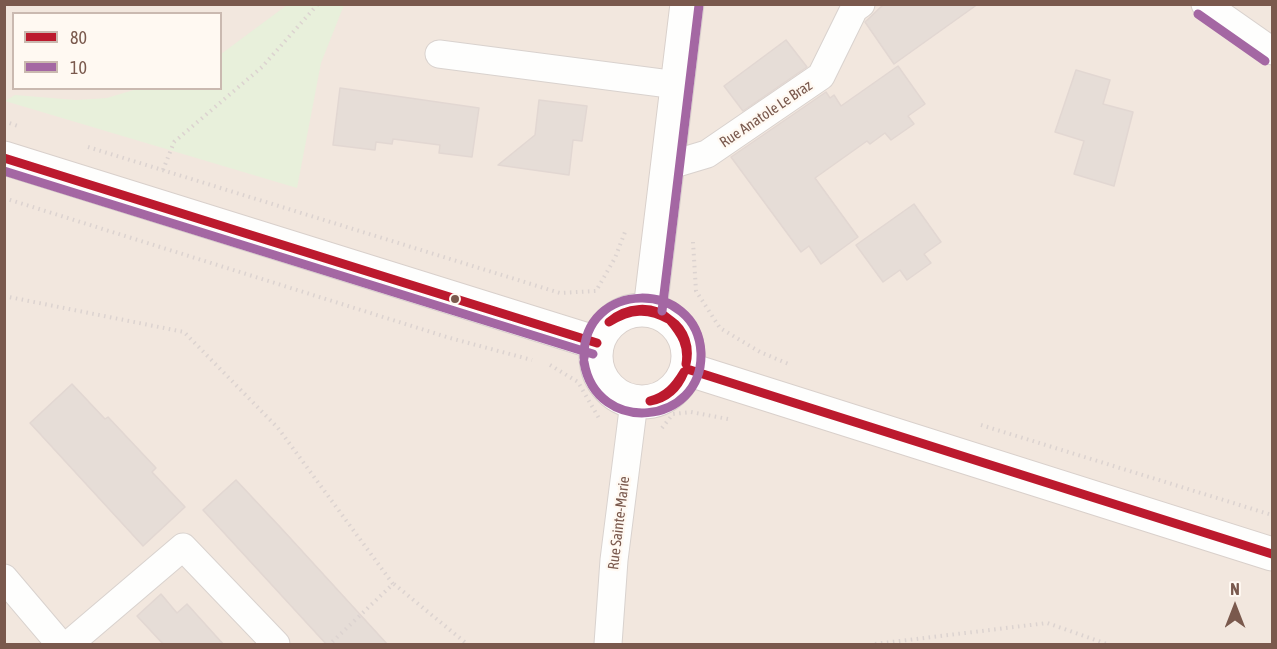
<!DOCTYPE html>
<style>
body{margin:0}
#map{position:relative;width:1277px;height:649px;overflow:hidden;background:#f9f5f0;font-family:"Asap Condensed",sans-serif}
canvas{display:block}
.frame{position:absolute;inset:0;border:6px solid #7a594d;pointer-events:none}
.legend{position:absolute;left:12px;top:12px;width:210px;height:78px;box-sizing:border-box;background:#fff9f2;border:2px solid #cab9b0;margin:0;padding:8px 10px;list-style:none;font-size:18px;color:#7a594d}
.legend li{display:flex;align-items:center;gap:12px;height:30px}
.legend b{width:30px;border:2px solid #cab9b0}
.north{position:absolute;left:1205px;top:577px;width:60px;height:60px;-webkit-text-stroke:4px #fff9f2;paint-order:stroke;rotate:0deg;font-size:16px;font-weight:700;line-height:24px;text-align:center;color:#7a594d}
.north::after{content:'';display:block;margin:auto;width:21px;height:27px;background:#7a594d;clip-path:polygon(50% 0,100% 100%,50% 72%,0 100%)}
</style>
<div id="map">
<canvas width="1277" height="649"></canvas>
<div class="frame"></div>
<ul class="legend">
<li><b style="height:8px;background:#bc1a2e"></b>80</li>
<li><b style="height:8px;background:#a467a3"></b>10</li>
</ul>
<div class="north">N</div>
</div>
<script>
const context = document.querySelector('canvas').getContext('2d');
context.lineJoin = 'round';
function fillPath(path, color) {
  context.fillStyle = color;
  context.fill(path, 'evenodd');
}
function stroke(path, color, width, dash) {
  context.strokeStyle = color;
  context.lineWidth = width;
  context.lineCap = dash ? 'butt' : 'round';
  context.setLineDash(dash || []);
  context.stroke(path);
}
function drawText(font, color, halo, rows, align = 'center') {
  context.font = font + ' "Asap Condensed",sans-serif';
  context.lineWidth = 4.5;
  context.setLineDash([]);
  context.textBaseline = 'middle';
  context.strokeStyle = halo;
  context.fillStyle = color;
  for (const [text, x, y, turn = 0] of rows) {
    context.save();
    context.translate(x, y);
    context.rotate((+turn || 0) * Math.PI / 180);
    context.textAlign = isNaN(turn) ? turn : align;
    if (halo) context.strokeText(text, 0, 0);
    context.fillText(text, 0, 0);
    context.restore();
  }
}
fillPath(new Path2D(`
 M5,5h1267v639h-1267zM14,14h206v74h-206z`), '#f2e7de');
fillPath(new Path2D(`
 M287,5h57l-23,58 -24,125 -292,-87 10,-6 61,5 31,-2 30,-9 83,-1 1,-34z`), '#e8f0db');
const building = new Path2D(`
 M884,4h94l-84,60 -29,-42z
 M786,40l21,27 -64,44 -19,-25z
 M898,66l27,38 -17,12 6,8 -23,16 -6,-7 -15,11 -3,-3 -52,37 43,59 -37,27 -12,-18 -8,6 -70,-95 95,-65 4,6 4,-3 7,11z
 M1076,70l34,10 -7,24 30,8 -19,74 -40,-12 10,-33 -29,-9z
 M340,88l139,20 -7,49 -33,-4 1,-8 -47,-6 -1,5 -16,-2 -1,8 -42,-5z
 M539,100l48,6 -5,35 -9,-1 -4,35 -71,-10 37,-30z
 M914,204l27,38 -17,12 7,9 -24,17 -7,-10 -17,12 -27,-37z
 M72,384l33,35 3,-2 48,51 -4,4 33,35 -42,39 -113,-123z
 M236,480l45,48 107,117h-61l-124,-135z
 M161,594l16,19 10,-9 37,41h-60l-27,-29z`);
fillPath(building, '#e6ddd7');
stroke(building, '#e2d7d2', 1.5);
const street = new Path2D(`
 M1205,4l67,47
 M439,54l238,31
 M667,166l40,-12 114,-78 33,-67 7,-5
 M4,578l56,66
 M69,644l114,-97 93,97
 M608,644l6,-84 20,-158`);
const secondary = new Path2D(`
 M4,158l593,185
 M596 356a46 46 0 1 1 92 0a46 46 0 1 1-92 0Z
 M650,310l37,-306
 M687,369l585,185`);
stroke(street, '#d9d2ce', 29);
stroke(secondary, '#d9d0cb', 35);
stroke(new Path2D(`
 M4,121l14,5
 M88,147l472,146 36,-2 19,-33 10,-26
 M163,170l11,-28 88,-75 56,-63
 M4,198l446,140 82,22
 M693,242l3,49 24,37 40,24 31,13
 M4,296l180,36 94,96 115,156 -63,60
 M550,365l28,17 22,38
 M981,425l291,90
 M662,428l11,-14 18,-2 37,7
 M394,584l73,60
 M875,644l172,-21 60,21`), '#dcd3d0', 4, [1.5, 4.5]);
stroke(street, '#fefefd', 27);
stroke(secondary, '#fefefd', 33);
stroke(new Path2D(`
 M4,158l593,185
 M670,320c15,10 20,28 16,44
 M670,320c12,14 19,26 16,44
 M609,322c17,-15 44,-18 61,-2
 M609,322c21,-13 39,-15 61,-2
 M687,369l585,185
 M650,401c17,-5 25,-14 34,-29
 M650,401c17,-3 28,-14 34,-29`), '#bc1a2e', 9);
stroke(new Path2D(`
 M1198,14l67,47
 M4,171l589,183
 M662,311l37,-306
 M584,358c-2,-79 114,-79 117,-5 2,73 -105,83 -117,9`), '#a467a3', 9);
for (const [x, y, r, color] of [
 [455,299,5,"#7a594d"]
]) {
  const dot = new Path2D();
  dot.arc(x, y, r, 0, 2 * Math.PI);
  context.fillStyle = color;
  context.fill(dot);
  stroke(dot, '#fff9f2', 2);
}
drawText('15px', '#7a594d', '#fff9f2', [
 ["Rue Anatole Le Braz",766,114,-34],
 ["Rue Sainte-Marie",619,523,-83]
]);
</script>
